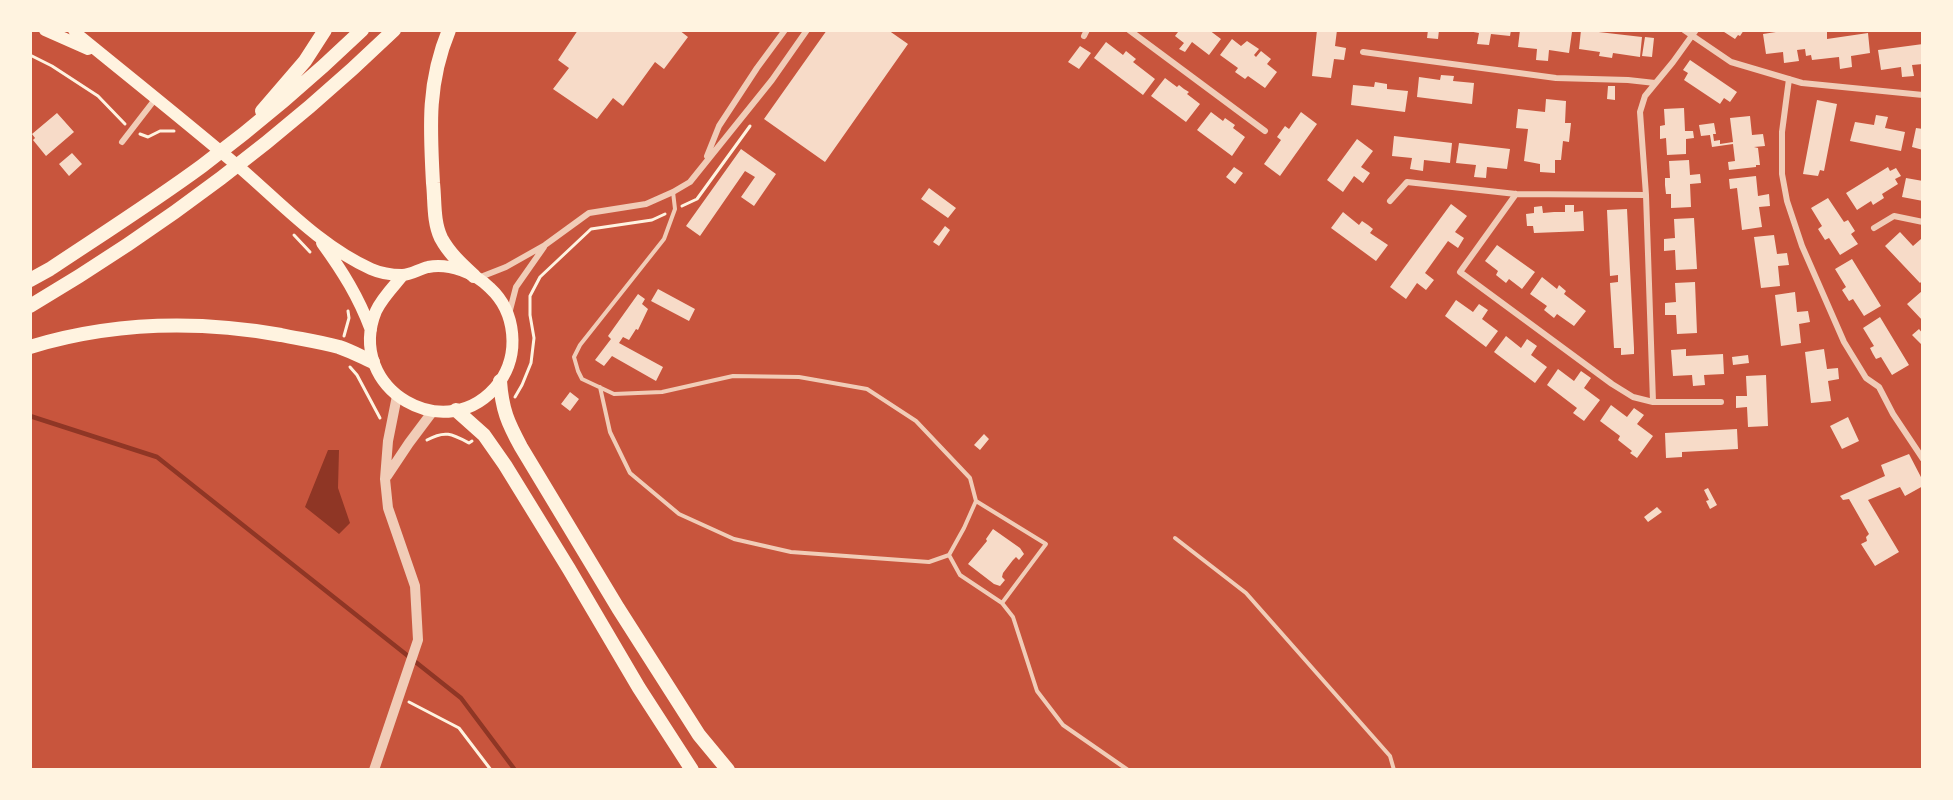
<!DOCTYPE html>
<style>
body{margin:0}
#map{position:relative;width:1953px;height:800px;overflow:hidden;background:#c8553d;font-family:"Noto Sans",sans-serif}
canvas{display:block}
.frame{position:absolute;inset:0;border:32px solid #fff3e0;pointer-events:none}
</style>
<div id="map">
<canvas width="1953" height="800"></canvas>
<div class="frame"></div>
</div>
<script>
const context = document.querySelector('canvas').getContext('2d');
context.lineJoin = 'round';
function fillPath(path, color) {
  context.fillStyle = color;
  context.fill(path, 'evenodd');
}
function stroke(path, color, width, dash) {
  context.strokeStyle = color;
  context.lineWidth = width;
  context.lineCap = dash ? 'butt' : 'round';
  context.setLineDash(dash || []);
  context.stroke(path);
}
fillPath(new Path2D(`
 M328,450h11l-1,38 12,35 -11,11 -34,-27z`), '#8f3625');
stroke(new Path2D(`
 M30,416l127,41 304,241 54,72`), '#8f3625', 4.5);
fillPath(new Path2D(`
 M578,30h101l9,7 -24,32 -9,-7 -32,44 -10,-8 -16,21 -44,-30 16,-21 -11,-8z
 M827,30h61l20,14 -83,118 -61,-43z
 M1175,30h34l12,9 -12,16 -17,-13 -7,10 -6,-3 5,-6 -9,-7 3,-4z
 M1317,30h20l-2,16 11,2 -2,12 -10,-1 -3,19 -19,-2z
 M1428,30h11l-1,9 -11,-1z
 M1468,30h43l-1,6 -19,-2 -2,11 -12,-1 2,-11 -11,-2z
 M1520,30h32l20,2 -3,21 -20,-3 -1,11 -12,-1 1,-11 -19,-2z
 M1581,30l61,7 -2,20 -27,-4 -1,5 -13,-2 1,-4 -21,-3z
 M1721,30h23l-4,6 -2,-1 -3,4z
 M1789,30h28l10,2v7l41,-6 2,20 -19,3 1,11 -12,2 -1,-12 -27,3 -1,-5 -5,1 -1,-7 -8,1 2,11 -15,2 -1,-11 -17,2 -3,-20z
 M1645,37l9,1 -2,19 -10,-1z
 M1232,39l9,7 6,-5 12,8 -5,6 2,2 5,-6 10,8 -4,5 10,8 -12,16 -17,-12 -3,3 -10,-7 3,-4 -18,-13z
 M1106,42l17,13 3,-4 10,8 -3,3 22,17 -12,16 -49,-37z
 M1923,44v20l-11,1 2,11 -12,1 -1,-10 -20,3 -3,-20z
 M1080,46l11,7 -12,16 -11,-7z
 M1690,60l47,32 -7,10 -6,-4 -4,6 -36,-24 4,-7 -5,-3z
 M1441,75l13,1 -1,5 21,2 -2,21 -55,-7 2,-20 21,3z
 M1165,78l12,9 2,-2 5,4 5,3 -2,2 13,10 -14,18 -35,-26z
 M1375,82l12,2v5l21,2 -3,21 -54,-7 2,-20 21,2z
 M1608,86h7v14l-8,-1z
 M1546,99l20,2 -1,22h6l-2,19 -6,-1 -2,19h-6v13l-15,-1v-8l-16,-3 4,-32 -12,-1 2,-19 27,3z
 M1817,100l20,4 -13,67 -4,-1 -2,6 -15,-2z
 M1684,108l1,23h8l1,7 -8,1v15l-19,1 -1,-17 -6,1v-13l5,-1 -1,-16z
 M1211,112l12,9 2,-3 10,7 -2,3 12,9 -13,19 -35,-26z
 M1301,112l16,12 -37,52 -16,-12 17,-24 -4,-3 8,-11 4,3z
 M57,113l17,19 -28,24 -13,-16 2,-2 -3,-4z
 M1876,115l12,2 -3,11 20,4 -4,19 -51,-10 5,-19 19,3z
 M1750,116l2,19 11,-1 2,12 -11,1 4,1 2,17h-4v2l-27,3 -1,-8 7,-1 -2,-17 -21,3 -2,-12 -9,1 -2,-11 15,-2 2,11h-3l1,7 6,-1v4l13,-2 -3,-24z
 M1916,128l7,1v21l-11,-3z
 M1394,136l58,7 -2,20 -26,-3 -1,11 -13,-2 2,-11 -20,-2z
 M1357,139l16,12 -12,16 9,6 -7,10 -9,-7 -11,16 -16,-12z
 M1459,143l51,6 -3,20 -20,-2 -1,11 -12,-1 2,-12 -20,-2z
 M741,149l35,25 -22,32 -13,-9 14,-20 -10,-6 -45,65 -14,-10z
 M72,153l10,11 -13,12 -10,-12z
 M1689,160l1,15 10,-1 1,9 -11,1 1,23 -20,1v-14h-5l-1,-9v-7h5l-1,-17z
 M1234,167l9,6 -8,11 -9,-7z
 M1888,167l2,4 6,-3 5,8 -6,3 3,5 -16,10 2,4 -11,7 -2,-4 -14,9 -11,-17z
 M1756,176l2,20 11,-2 1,12 -11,1 3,20 -20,3 -5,-42 -7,1 -1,-10z
 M1906,178l17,3v20l-21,-4z
 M929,188l27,20 -8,10 -27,-19z
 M1828,198l16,24 4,-2 7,11 -4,3 7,10 -18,11 -11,-17 -4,2 -7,-11 4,-3 -11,-18z
 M1451,204l16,12 -12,16 9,6 -6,10 -10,-7 -23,32 9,7 -8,10 -9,-7 -11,16 -16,-12z
 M1565,205h9v7l9,-1 1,20 -50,2 -1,-7h-6l-1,-12 8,-1v-6l8,-1 1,7 11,-1h11z
 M1627,209l7,139v6l-13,1v-7h-7l-4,-65 8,-1v-7l-8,1 -3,-66z
 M1343,212l16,13 3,-4 6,4 5,4 -3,4 18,12 -12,16 -45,-33z
 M1694,218l3,51 -21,1 -1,-20 -11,1v-12l11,-1 -1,-19z
 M945,226l5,4 -11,16 -6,-4z
 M1900,232l13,14 8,-7 2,2v13l-2,1 2,2v23l-3,3 -35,-37z
 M1774,235l3,19 10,-1 2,12 -11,1 2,20 -19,2 -7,-51z
 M1497,245l38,27 -13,17 -13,-10 -3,4 -10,-8 2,-4 -13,-10z
 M1852,259l29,47 -17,10 -11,-17 -4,2 -7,-11 4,-3 -11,-18z
 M1542,277l15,12 2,-4 7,6 -2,3 22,17 -12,15 -17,-12 -3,4 -10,-8 3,-4 -17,-12z
 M1695,282l2,51 -20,1 -1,-19h-11v-12l11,-1 -1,-19z
 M658,289l37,20 -6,12 -38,-20z
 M1922,291l1,1v29l-16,-17z
 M1795,292l2,20 11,-1 2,11 -11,2 2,19 -20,3 -6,-51z
 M638,294l7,5 -3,5 6,5 -10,21 -2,-1 -7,11 -6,-3 -4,6 44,24 -7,14 -44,-25 -8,10 -9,-6 16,-21 -3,-3z
 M1456,300l17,12 6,-8 9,6 -6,9 16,12 -12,16 -41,-31z
 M1880,317l29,48 -17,10 -11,-18 -5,2 -3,-5 -3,-6 4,-2 -11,-18z
 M1919,329l4,5 -1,11 -10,-10z
 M1506,336l15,12 6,-9 10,7 -6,9 16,12 -12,16 -41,-31z
 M1686,349v7l37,-2 1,20 -20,1 1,10 -12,1 -1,-11 -19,1 -2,-26z
 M1824,349l3,20 11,-1 1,11 -11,2 3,20 -20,2 -6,-51z
 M1748,355l1,8 -16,2 -1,-8z
 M1558,369l16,12 7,-10 10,7 -7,10 16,12 -16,21 -11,-8 4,-5 -30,-23z
 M1766,375l2,51 -20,1 -1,-20 -11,1v-12h11l-1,-20z
 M570,392l9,7 -9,12 -9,-7z
 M1611,405l16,12 7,-9 10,7 -7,9 16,12 -16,22 -7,-5 2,-2 -14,-11 2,-4 -20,-15z
 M1848,417l11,24 -17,8 -12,-23z
 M1737,429l1,20 -56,3v5l-16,1 -1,-25z
 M984,434l5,5 -9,11 -6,-5z
 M1909,454l14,27v5l-18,10 -5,-9 -32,13 31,52 -24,14 -14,-22 6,-3 -1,-4 3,-3 -20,-35 -6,1 -3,-4 45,-20 -4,-11z
 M1708,488l9,17 -7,4 -4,-8 3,-1 -5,-10z
 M1657,507l5,5 -14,10 -4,-5z
 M993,529l27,19 4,6 -5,6 -3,-3 -3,3 -10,13 -1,4 3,3 -5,6 -6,-2 -26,-20 19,-23 -1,-2z`), '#f7dbc8');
stroke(new Path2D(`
 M30,55l22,11 46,30 27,28
 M140,134l8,3 12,-6h14
 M682,206l15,-7 53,-73
 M294,235l16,17
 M344,336l5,-18 -1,-7
 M350,367l7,8 23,43
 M515,397l7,-12 9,-22 3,-25 -4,-23v-19l10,-19 51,-48 61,-9 13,-6
 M427,440c18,-10 25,-6 42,3l3,-2
 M409,702l50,26 32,42`), '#fff3e0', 3);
stroke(new Path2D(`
 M600,387l10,45 20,41 49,41 55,25 57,13 138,10 20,-7 15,-27 12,-27 -6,-23 -54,-57 -49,-32 -68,-12 -66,-1 -71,16 -48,2 -32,-15 -4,-8 -4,-14 6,-12 84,-106 11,-30 -2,-17
 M1175,538l71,55 144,163 4,14
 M949,555l11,20 42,28 44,-59 -70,-43
 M1002,603l11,14 24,74 26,34 65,45`), '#f1ccb7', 4);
stroke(new Path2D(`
 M1129,30l136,101
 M1684,30l47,32 71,21 121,12
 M1084,36l3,-6
 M1363,52l193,26 72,2 27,3
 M1789,79l-7,53v42l5,27 15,45 42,96 22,36 13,9 14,27 30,45
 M122,142l34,-44
 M707,156l12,-30 38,-58 28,-38
 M1516,194l-56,78 152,112 21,13 20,5 -7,-207 -6,-83 5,-16 28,-34 23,-32
 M1390,201l17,-19 109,12 130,1
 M1874,228l20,-12 29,6
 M478,278l28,-11 39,-22 44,-32 57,-9 27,-12 17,-10 82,-102 35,-50
 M509,314l7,-27 28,-40
 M1653,402h68`), '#f1ccb7', 6);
stroke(new Path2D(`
 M387,476l22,-33 24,-32
 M374,770l44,-130 -3,-54 -27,-78 -3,-29 3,-38 9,-45`), '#f1ccb7', 10);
stroke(new Path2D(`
 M45,30l43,19
 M74,30l4,5c54,44 108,87 161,132 42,36 81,79 132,102 9,4 21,6 31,6 9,0 17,-6 26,-8 22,-4 47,6 62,21 26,24 30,66 9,95 -51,67 -155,6 -123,-72 6,-13 18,-25 27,-36
 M322,243c21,29 36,53 49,87`), '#fff3e0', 12);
stroke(new Path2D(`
 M449,30c-22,53 -19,98 -16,153 2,18 0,38 8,55 8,15 20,26 33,38
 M262,111l43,-50 20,-31
 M30,280l20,-11c51,-34 103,-67 152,-103 56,-42 109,-87 160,-136
 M30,306c134,-79 252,-168 364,-276
 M30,347c82,-25 166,-27 251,-12 19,4 39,7 58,12 12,4 23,10 34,15
 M500,381c2,29 8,42 21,66l97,161 81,127 29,35
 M456,410l28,25 21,30 64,104 70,119 53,82`), '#fff3e0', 14);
</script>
